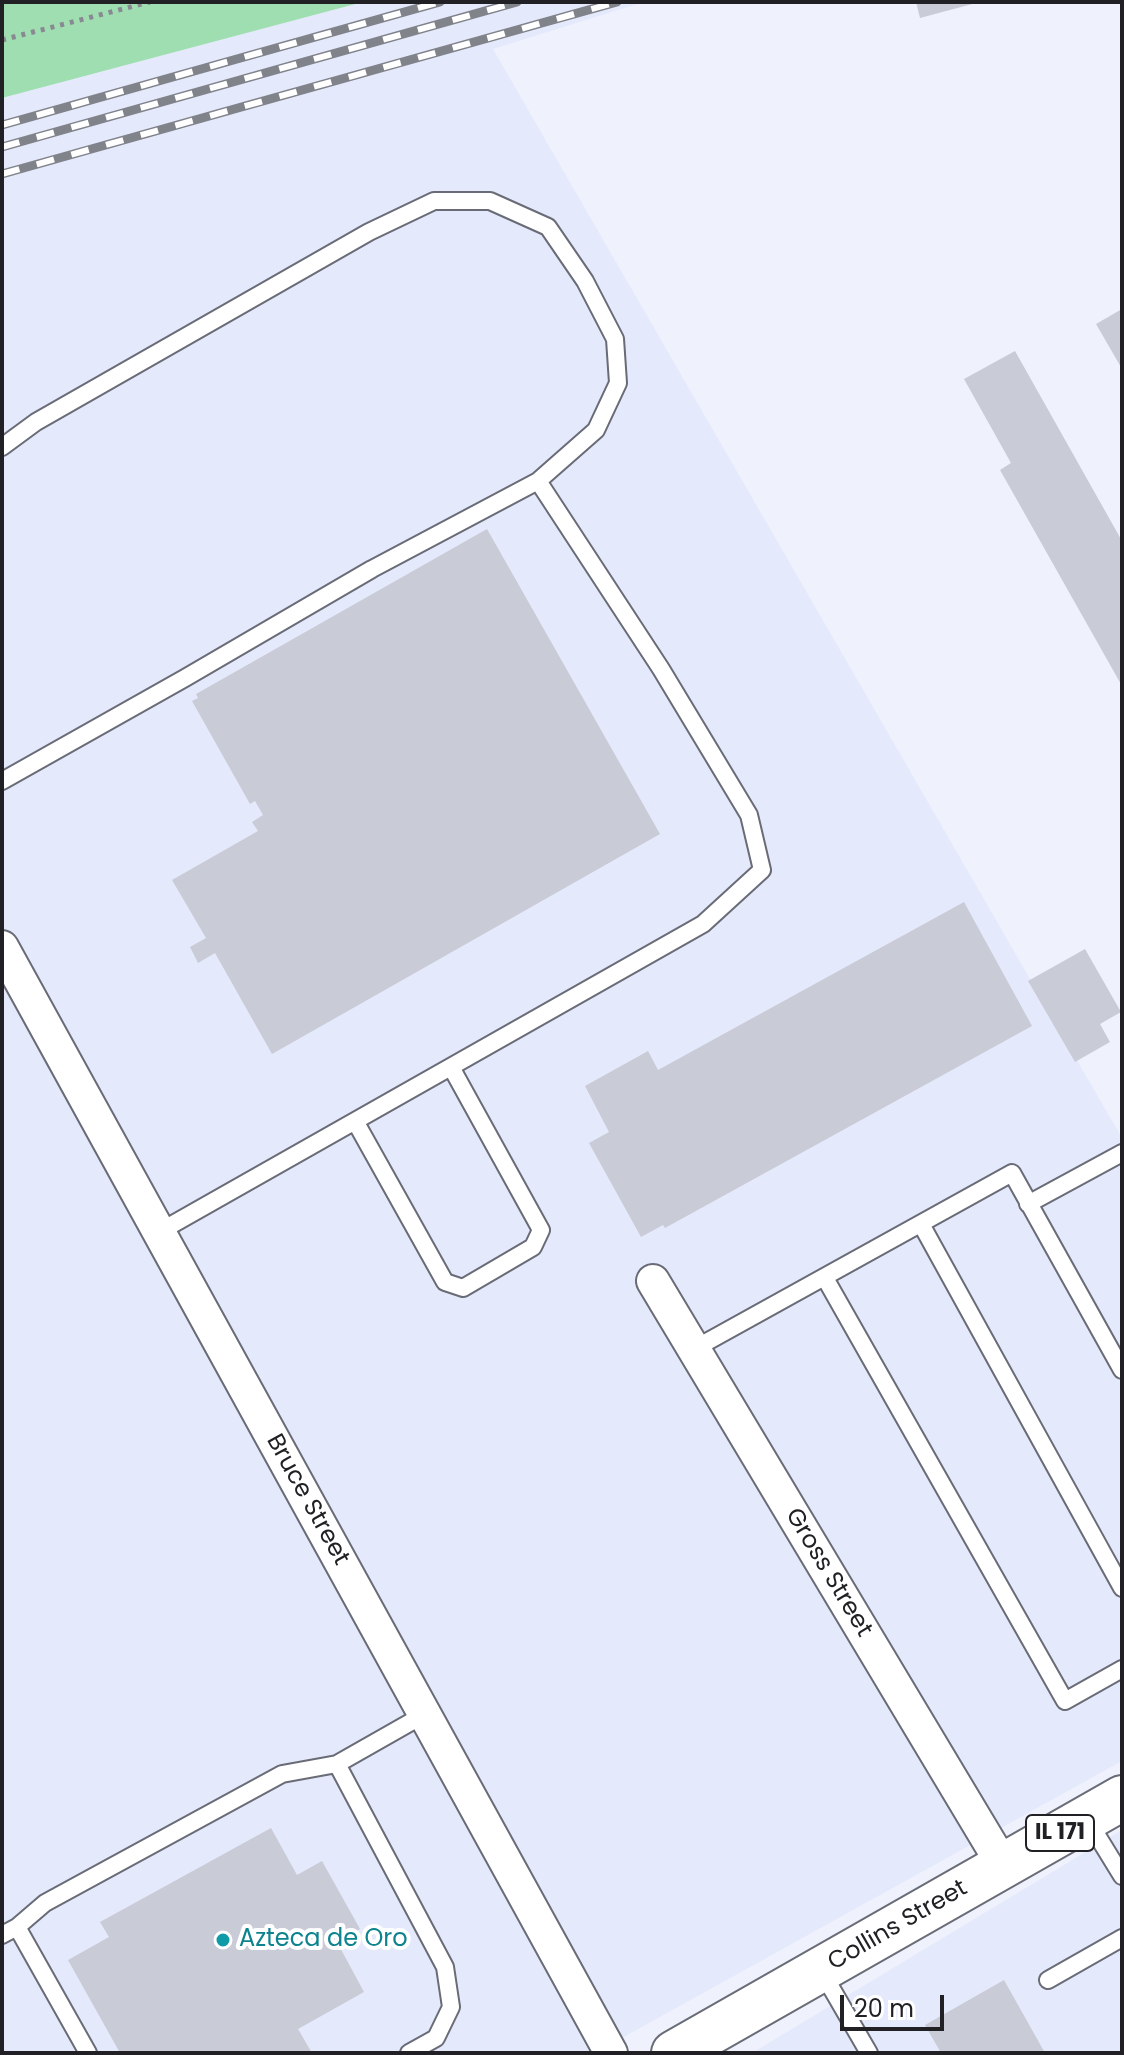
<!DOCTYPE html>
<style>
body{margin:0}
#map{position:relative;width:1124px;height:2055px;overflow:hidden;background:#eff2fd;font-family:Poppins,sans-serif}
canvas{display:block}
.frame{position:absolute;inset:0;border:4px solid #202025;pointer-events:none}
.scale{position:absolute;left:840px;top:1995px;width:104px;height:36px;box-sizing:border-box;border:4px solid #202025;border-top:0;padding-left:10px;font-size:24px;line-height:28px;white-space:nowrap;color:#202025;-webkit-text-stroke:6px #fff;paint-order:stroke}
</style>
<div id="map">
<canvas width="1124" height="2055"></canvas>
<div class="frame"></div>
<div class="scale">20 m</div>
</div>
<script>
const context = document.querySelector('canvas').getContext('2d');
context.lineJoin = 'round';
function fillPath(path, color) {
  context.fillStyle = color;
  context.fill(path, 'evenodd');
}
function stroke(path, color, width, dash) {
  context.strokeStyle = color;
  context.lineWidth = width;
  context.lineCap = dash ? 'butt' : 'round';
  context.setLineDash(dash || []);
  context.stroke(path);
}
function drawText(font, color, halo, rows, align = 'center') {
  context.font = font + ' Poppins,sans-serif';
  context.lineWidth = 8;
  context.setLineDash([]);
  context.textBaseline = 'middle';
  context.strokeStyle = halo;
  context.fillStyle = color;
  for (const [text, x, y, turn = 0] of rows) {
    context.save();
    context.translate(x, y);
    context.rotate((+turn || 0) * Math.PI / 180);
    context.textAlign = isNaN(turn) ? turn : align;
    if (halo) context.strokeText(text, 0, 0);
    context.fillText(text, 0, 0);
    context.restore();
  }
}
fillPath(new Path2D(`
 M363,2h281l-151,47 629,1089v623l-527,292h-593v-1955z
 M1122,1830v223h-370z`), '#e5e9fc');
fillPath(new Path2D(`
 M2,2h361l-361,96z`), '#9fdeb1');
fillPath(new Path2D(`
 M916,2h60v1l-56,15z
 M1122,309v60l-26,-45z
 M1015,351l107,190v145l-122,-216 11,-7 -47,-84z
 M487,529l173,305 -388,220 -57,-101 -17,10 -8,-16 16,-9 -34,-58 86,-49 -6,-9 11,-7 -8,-14 -5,3 -58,-103 6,-3 -2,-4z
 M964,902l68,124 -367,202 -2,-3 -22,12 -52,-94 20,-11 -24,-46 63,-35 10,19z
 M1085,949l36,63 -21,12 10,18 -35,20 -47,-81z
 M271,1828l26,47 25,-14 38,68 -23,13 27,50 -66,37 14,24h-192l-52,-93 41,-23 -9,-15z
 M1004,1980l41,73h-104l-16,-28z`), '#c9cbd7');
const lane = new Path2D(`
 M2,447l34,-25 333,-190 65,-31h56l58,26 37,54 30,58 3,44 -22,47 -58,51
 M2,781l183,-103 187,-109 166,-88 123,188 88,146 13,55 -59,54 -544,308
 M355,1121l90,161 18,6 70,-41 8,-17 -90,-163
 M1028,1204l94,-51
 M921,1224l201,364
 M825,1278l240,423 57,-32
 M694,1349l318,-176 110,197
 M1087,1819l35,57
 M17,1927l28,-24 237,-129 55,-10
 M2,1935l15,-8 71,126
 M822,1972l47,81
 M1048,1980l74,-42
 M409,2053l27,-15 15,-31 -6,-40 -108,-203 88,-50`);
const street = new Path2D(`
 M2,947l609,1106
 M653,1281l350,584`);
const primary = new Path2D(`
 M674,2053l448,-255`);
stroke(lane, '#696c76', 20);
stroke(street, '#696c76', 36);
stroke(primary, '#696c76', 48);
stroke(new Path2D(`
 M2,40l148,-38`), '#888991', 5, [4, 6]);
stroke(lane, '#fff', 16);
stroke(street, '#fff', 32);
stroke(primary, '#fff', 44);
const rail = new Path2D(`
 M2,125l438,-123
 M2,147l515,-145
 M2,174l615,-172`);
stroke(rail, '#81838b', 9);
stroke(rail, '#fff', 6, [18]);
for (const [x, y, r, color] of [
 [223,1940,8,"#0f9aa8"]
]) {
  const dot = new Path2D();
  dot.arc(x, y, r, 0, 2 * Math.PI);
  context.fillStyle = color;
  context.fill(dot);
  stroke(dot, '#fff', 3);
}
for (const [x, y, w] of [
 [1060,1833,68]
]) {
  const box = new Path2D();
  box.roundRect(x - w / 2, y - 18, w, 36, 6);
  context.fillStyle = '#fff';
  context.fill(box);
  stroke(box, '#202025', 2);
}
drawText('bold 22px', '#202025', null, [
 ["IL 171",1060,1833]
]);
drawText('24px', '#202025', '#fff', [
 ["Bruce Street",307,1500,61],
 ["Gross Street",828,1573,59],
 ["Collins Street",898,1926,-30]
]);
drawText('24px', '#0d838f', '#fff', [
 ["Azteca de Oro",239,1940]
], 'left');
</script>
